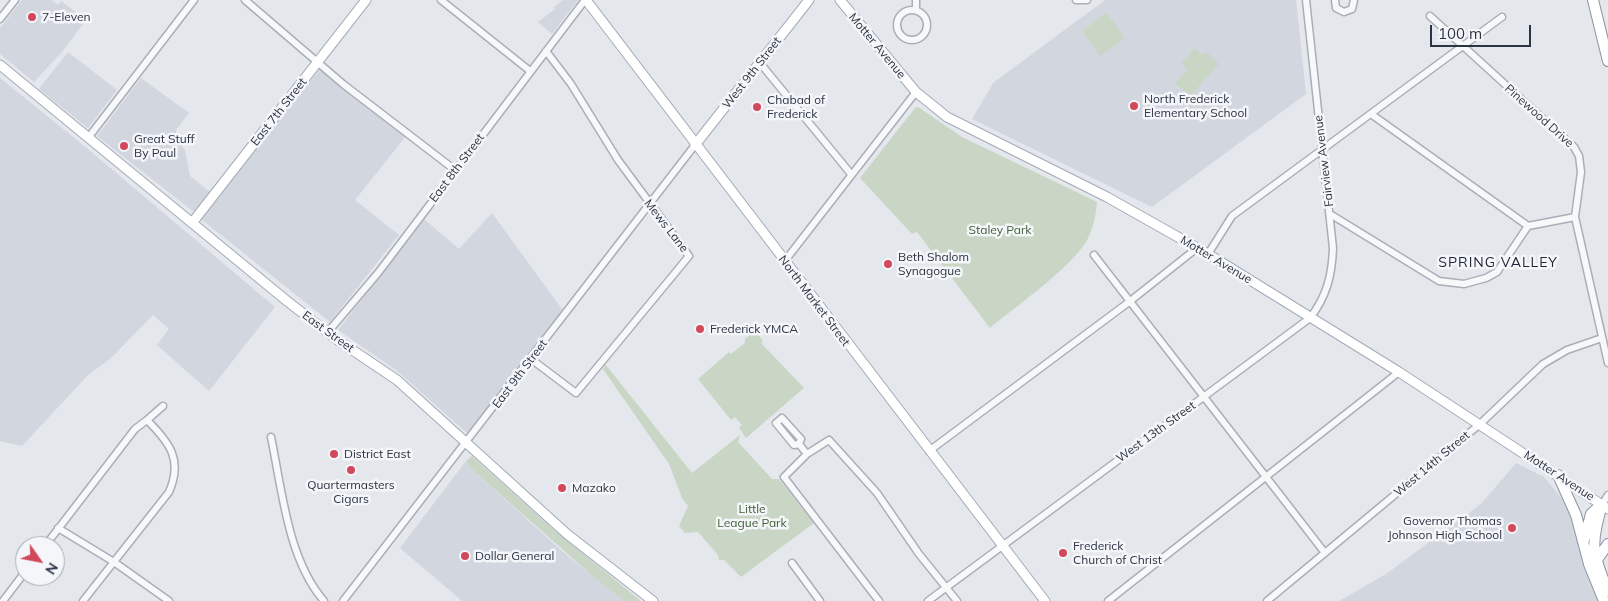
<!DOCTYPE html>
<style>
body{margin:0}
#map{position:relative;width:1608px;height:601px;overflow:hidden;background:#e4e7ec;font-family:Mulish,sans-serif}
canvas{display:block}
.north{position:absolute;left:15px;top:536px;width:50px;height:50px;box-sizing:border-box;background:#f4f6f9;border:1px solid #a4a8b1;border-radius:50%;rotate:123deg;font-size:14px;font-weight:700;line-height:20px;text-align:center;color:#2b3445}
.north::after{content:'';display:block;margin:auto;width:18px;height:22px;background:#d1495b;clip-path:polygon(50% 0,100% 100%,50% 72%,0 100%)}
.scale{position:absolute;left:1430px;top:25px;width:101px;height:22px;box-sizing:border-box;border:2px solid #2b3445;border-top:0;padding-left:6px;font-size:15px;line-height:18px;white-space:nowrap;color:#2b3445;-webkit-text-stroke:4px #f4f6f9;paint-order:stroke}
</style>
<div id="map">
<canvas width="1608" height="601"></canvas>
<div class="north">N</div>
<div class="scale">100 m</div>
</div>
<script>
const context = document.querySelector('canvas').getContext('2d');
context.lineJoin = 'round';
function fillPath(path, color) {
  context.fillStyle = color;
  context.fill(path, 'evenodd');
}
function stroke(path, color, width, dash) {
  context.strokeStyle = color;
  context.lineWidth = width;
  context.lineCap = dash ? 'butt' : 'round';
  context.setLineDash(dash || []);
  context.stroke(path);
}
function drawText(font, color, halo, rows, align = 'center') {
  context.font = font + ' Mulish,sans-serif';
  context.lineWidth = 5;
  context.setLineDash([]);
  context.textBaseline = 'middle';
  context.strokeStyle = halo;
  context.fillStyle = color;
  for (const [text, x, y, turn = 0] of rows) {
    context.save();
    context.translate(x, y);
    context.rotate((+turn || 0) * Math.PI / 180);
    context.textAlign = isNaN(turn) ? turn : align;
    if (halo) context.strokeText(text, 0, 0);
    context.fillText(text, 0, 0);
    context.restore();
  }
}
fillPath(new Path2D(`
 M22,0h29l7,5 3,-4 25,19 -24,32 -28,30 -34,-28v-26z
 M563,0h15l-26,34 -14,-12 17,-13 -1,-2z
 M1105,0h191l10,94 -154,113 -180,-88 21,-36z
 M68,52l49,38 -29,38 -49,-39z
 M321,68l85,68 -51,64 44,35 -69,87 -129,-103z
 M0,78l83,67 192,162 -66,84 -52,-46 12,-16 -16,-14 -43,44 -22,16 -66,71 -22,-5z
 M141,78l48,35 -13,17 1,10 8,10 5,26 20,16 -16,20 -97,-76z
 M492,213l72,99 -96,122 -72,-64 -58,-40 86,-111 35,30z
 M466,461l3,6 93,84 62,50h-162l-62,-53z
 M1516,463l28,14 21,25 7,13 27,86h-260l47,-27 95,-70z`), '#d2d6de');
fillPath(new Path2D(`
 M1107,13l18,25 -25,18 -18,-25z
 M1195,48l7,7 5,-3 12,12 -29,32 -15,-13 13,-14 -7,-6z
 M918,107l44,30 135,65c-1,12 -3,23 -8,34 -12,28 -74,71 -99,92l-73,-96 -5,2 -52,-56 55,-70z
 M755,331l8,10 -2,2 43,45 -58,50 -7,-10 3,-3 -7,-8 -4,3 -33,-41 31,-27 2,2 14,-11v-4z
 M605,364l87,109 48,-38 -2,7 34,37h7l35,44 -73,54 -17,-17h-5l-1,-5 -20,-23 -13,1 -6,-7 9,-20 -6,-8 -13,-34 -66,-95z
 M472,456l81,73 88,72h-17l-29,-23 -126,-111 -3,-6z`), '#c9d6c5');
const minor = new Path2D(`
 M245,0l98,84 112,86
 M441,0l89,71
 M1076,0h11
 M1335,0l1,8 8,4 8,-3 2,-9
 M897 25a15 15 0 1 1 30 0a15 15 0 1 1-30 0Z
 M916,10v-10
 M1430,16l144,131 5,9 2,16 -6,45 33,146
 M0,19l15,-19
 M760,63l91,111
 M1371,114l157,112
 M88,138l106,-138
 M1330,214l109,67 25,3 22,-6 11,-6 31,-46 47,-9
 M1208,254l24,-38 270,-199
 M1094,255l231,298
 M784,262l132,-170
 M327,333l51,-60 207,-273
 M531,359l45,34 113,-137 -71,-96 -47,-76 -25,-33
 M147,420l16,-14
 M271,437c11,53 17,123 53,164
 M799,444l-5,1 -18,-22 6,-5 19,21 -2,5 8,10
 M929,451l200,-149 68,-54
 M1602,505l6,-10
 M58,528l56,34 55,39
 M45,546l90,-117 12,-9c23,23 36,40 22,72l-86,109
 M792,563l28,38
 M3,601l22,-29
 M343,601l352,-456
 M879,601l-95,-124 23,-23 22,-14 48,53 42,61 38,47
 M928,601l382,-283c17,-22 22,-43 23,-70l-27,-248
 M1108,601l291,-229
 M1267,601l213,-177 63,-60 24,-14 35,-12`);
const major = new Path2D(`
 M586,0l459,601
 M840,0l76,92 31,25 160,80 101,57 191,118 209,137
 M0,65l287,236 49,38 61,41 170,154 86,67
 M695,145l114,-145
 M192,223l174,-223`);
const highway = new Path2D(`
 M1593,0l15,61
 M1558,475l18,40 13,49 15,37
 M1602,505c-12,39 -10,48 6,86
 M1584,540l7,-26 10,-9
 M1596,561l12,-17`);
stroke(minor, '#a9aeb7', 9);
stroke(major, '#a3abb8', 11);
stroke(highway, '#8b94a3', 12);
stroke(minor, '#f7f8fa', 6);
stroke(major, '#fff', 9);
stroke(highway, '#fff', 10);
for (const [x, y, r, color] of [
 [32,17,5,"#d1495b"],
 [1134,106,5,"#d1495b"],
 [757,107,5,"#d1495b"],
 [124,146,5,"#d1495b"],
 [888,264,5,"#d1495b"],
 [700,329,5,"#d1495b"],
 [334,454,5,"#d1495b"],
 [351,470,5,"#d1495b"],
 [562,488,5,"#d1495b"],
 [1512,528,5,"#d1495b"],
 [1063,553,5,"#d1495b"],
 [465,556,5,"#d1495b"]
]) {
  const dot = new Path2D();
  dot.arc(x, y, r, 0, 2 * Math.PI);
  context.fillStyle = color;
  context.fill(dot);
  stroke(dot, '#f4f6f9', 2);
}
drawText('12px', '#2b3445', '#f4f6f9', [
 ["7-Eleven",42,17],
 ["North Frederick",1144,99],
 ["Elementary School",1144,113],
 ["Chabad of",767,100],
 ["Frederick",767,114],
 ["Great Stuff",134,139],
 ["By Paul",134,153],
 ["Beth Shalom",898,257],
 ["Synagogue",898,271],
 ["Frederick YMCA",710,329],
 ["District East",344,454],
 ["Quartermasters",351,485,"center"],
 ["Cigars",351,499,"center"],
 ["Mazako",572,488],
 ["Governor Thomas",1502,521,"right"],
 ["Johnson High School",1502,535,"right"],
 ["Frederick",1073,546],
 ["Church of Christ",1073,560],
 ["Dollar General",475,556]
], 'left');
drawText('12px', '#2b3445', '#f4f6f9', [
 ["Motter Avenue",877,46,50],
 ["West 9th Street",752,73,-52],
 ["East 7th Street",279,112,-52],
 ["Pinewood Drive",1539,116,42],
 ["Fairview Avenue",1324,161,-97],
 ["East 8th Street",457,168,-53],
 ["Mews Lane",666,226,52],
 ["Motter Avenue",1216,260,31],
 ["North Market Street",814,301,53],
 ["East Street",328,332,36],
 ["East 9th Street",520,374,-53],
 ["West 13th Street",1156,432,-36],
 ["West 14th Street",1432,464,-40],
 ["Motter Avenue",1559,476,33]
]);
drawText('12px', '#3f6138', '#f4f6f9', [
 ["Staley Park",1000,230],
 ["Little",752,509],
 ["League Park",752,523]
]);
context.letterSpacing = '1px';
drawText('14px', '#1d2536', '#f4f6f9', [
 ["SPRING VALLEY",1498,263]
]);
context.letterSpacing = '0px';
</script>
